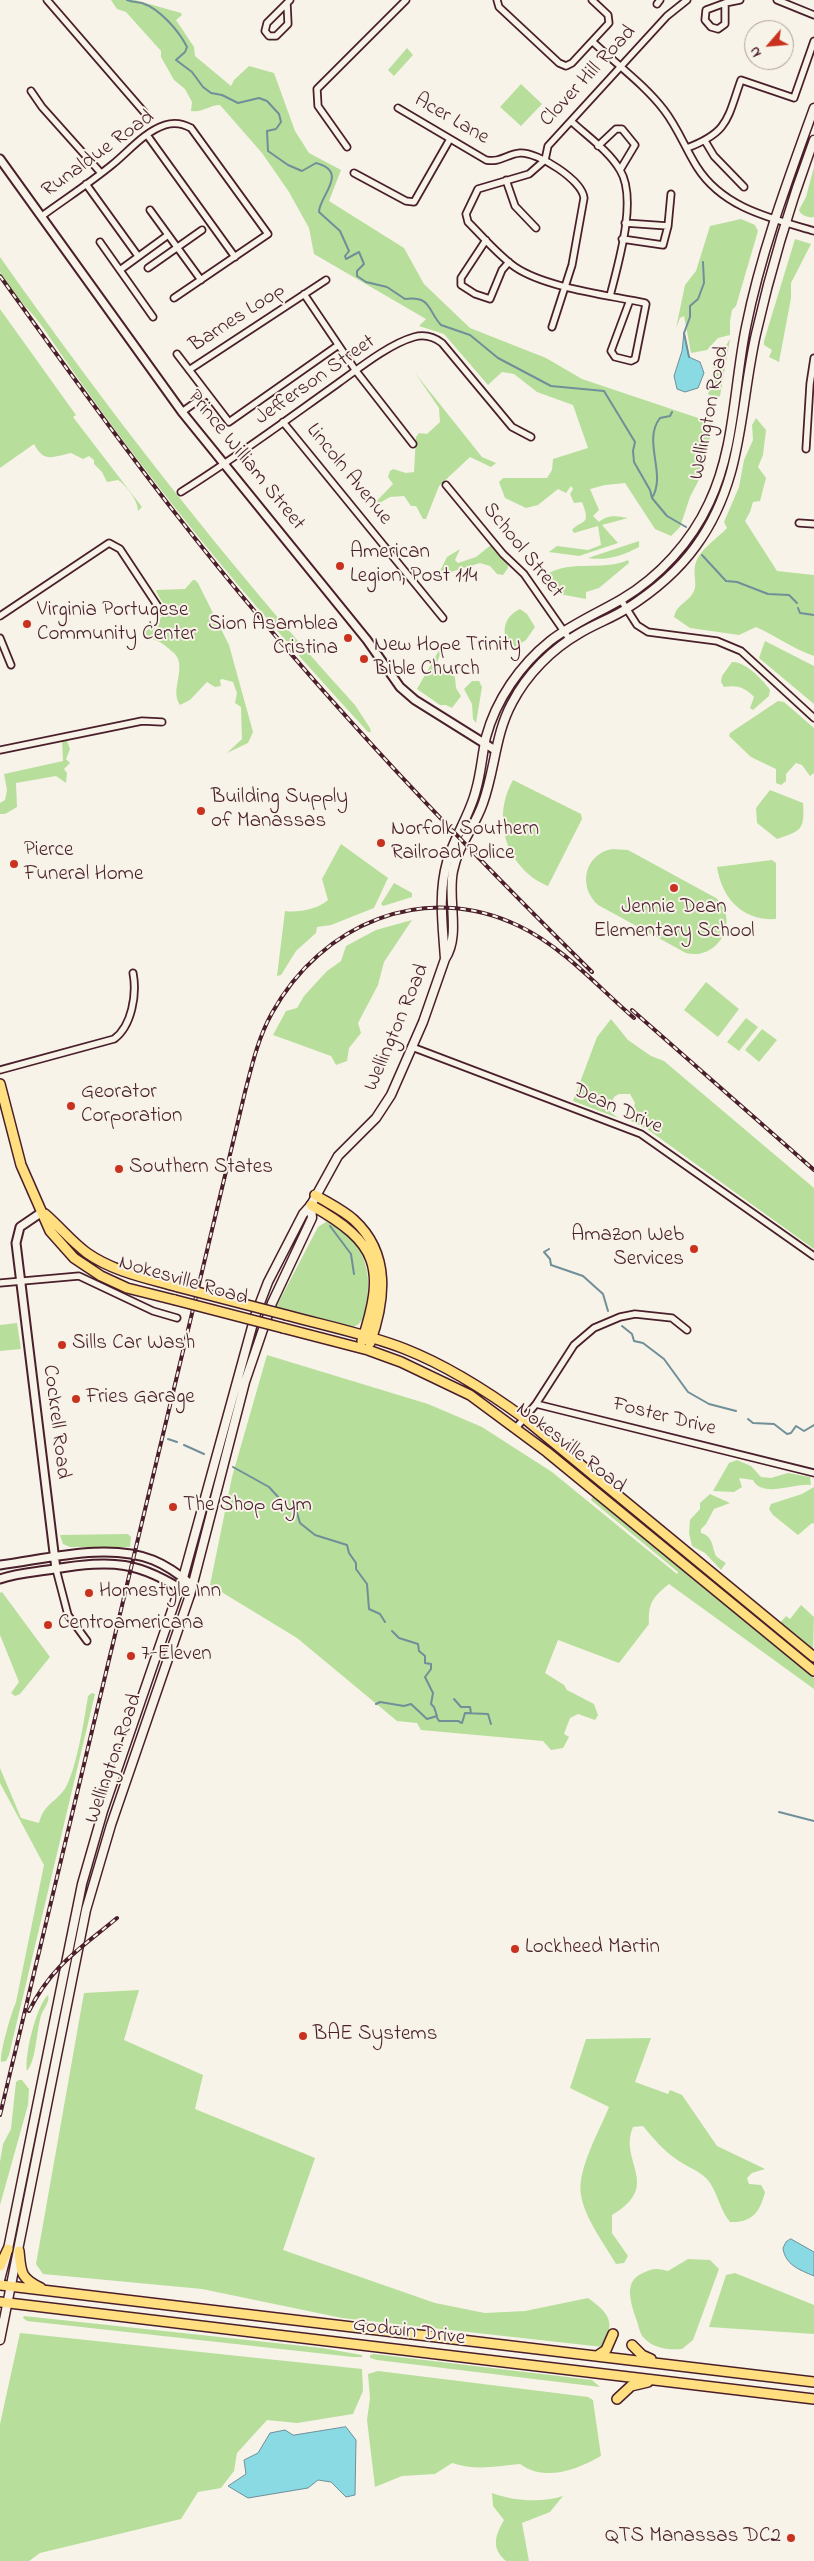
<!DOCTYPE html>
<style>
body{margin:0}
#map{position:relative;width:814px;height:2561px;overflow:hidden;background:#f7f3e8;font-family:"Indie Flower",sans-serif}
canvas{display:block}
.north{position:absolute;left:744px;top:20px;width:50px;height:50px;box-sizing:border-box;background:#f7f3e8;border:1px solid #b29e9c;border-radius:50%;rotate:243deg;font-size:14px;font-weight:700;line-height:20px;text-align:center;color:#4a1f2b}
.north::after{content:'';display:block;margin:auto;width:18px;height:22px;background:#c8321e;clip-path:polygon(50% 0,100% 100%,50% 72%,0 100%)}
</style>
<div id="map">
<canvas width="814" height="2561"></canvas>
<div class="north">N</div>
</div>
<script>
const context = document.querySelector('canvas').getContext('2d');
context.lineJoin = 'round';
function fillPath(path, color) {
  context.fillStyle = color;
  context.fill(path, 'evenodd');
}
function stroke(path, color, width, dash) {
  context.strokeStyle = color;
  context.lineWidth = width;
  context.lineCap = dash ? 'butt' : 'round';
  context.setLineDash(dash || []);
  context.stroke(path);
}
function drawText(font, color, halo, rows, align = 'center') {
  context.font = font + ' "Indie Flower",sans-serif';
  context.lineWidth = 4;
  context.setLineDash([]);
  context.textBaseline = 'middle';
  context.strokeStyle = halo;
  context.fillStyle = color;
  for (const [text, x, y, turn = 0] of rows) {
    context.save();
    context.translate(x, y);
    context.rotate((+turn || 0) * Math.PI / 180);
    context.textAlign = isNaN(turn) ? turn : align;
    if (halo) context.strokeText(text, 0, 0);
    context.fillText(text, 0, 0);
    context.restore();
  }
}
fillPath(new Path2D(`
 M111,0h24l46,13 1,2 -6,5 18,27 1,9 36,30 3,-6 15,-14 25,7 21,58 14,22 32,17 -12,31 75,47 20,36 46,44 76,30 36,21 131,44 -9,47 -14,27 -10,30 -9,9 -16,-7 -30,-46 -20,2 -15,4 9,21 -6,6 6,6c9,-8 18,-6 29,-4l-26,7 16,18 -39,13 -30,-4 8,-6 31,4 13,-5 -3,-19 -24,7 -2,-3c9,-11 20,-3 10,-28l-8,1 -4,-9 3,-5 -2,-3 -5,7 -8,-4 -20,16 -12,3 -21,-10 -6,-16 4,-4h44l5,-8 1,-11 35,-11 -15,-43 -36,-13 -23,-18 -12,-2 -14,13 -44,-51 -25,-8 7,-7 -112,-65 -5,-26 -20,-36 -27,-39 -42,-48c-11,0 -17,8 -29,6l1,-9 -7,-13 -11,-9 -13,-23v-6l-35,-39 -9,-3z
 M407,48l6,7 -19,21 -6,-6z
 M521,84l21,20 -21,22 -21,-19z
 M814,167v50c-5,1 -13,-1 -15,-7l7,-13z
 M741,219l14,6 3,6 -22,75 -4,4 -2,11v14l-12,3 -11,12 -16,3 -7,-37 -4,2 -4,10 9,-43 11,-14 14,-45z
 M795,239l16,5 -20,39v15l-12,64 -10,-5 3,-7 -8,-5v-4z
 M0,257c110,156 227,307 355,448l15,23 1,4h-3c-117,-127 -228,-260 -324,-403 -11,-17 -36,-38 -44,-57 0,-4 0,-10 0,-15z
 M0,309l76,106 -3,2 69,90 -4,4c0,-11 -12,-26 -20,-31l-11,2 -5,-10 -8,-8v-4l-5,-4 -6,3 -12,-6c-19,4 -27,10 -37,-9l-34,24z
 M730,339l-10,57 -4,2 -8,-4 8,-23 -3,-4z
 M415,373l67,84 14,6 -5,4 -21,-10 -31,29 -13,33h-3l-7,-13h-5l-7,-10 -14,1 -21,12 24,-25 -5,-7 2,-6 3,-2 13,4 8,-1 2,-35 3,-4 8,1 13,-12 -1,-14z
 M756,418l10,12 -3,25 -5,12 8,11 -6,23 -7,1 -3,10 -5,9 32,50 37,4v81c-21,-7 -38,-20 -58,-29l-17,8 -49,-7 -16,-11c2,-12 13,-14 19,-24 5,-8 0,-17 2,-27 3,-16 22,-27 32,-38l-3,-6 15,-35 5,-27 9,-20 -1,-15z
 M639,541v6c-17,9 -33,14 -51,11z
 M491,545l17,20v3l-5,7 -6,-1 -7,-8 -10,-3 -29,9 -11,-1 7,-14 13,-8 -5,11 3,3 18,-6z
 M628,560l1,3 -30,25 -13,4v7l-32,-6 -11,-16c24,-19 58,-5 85,-17z
 M193,580h2l3,3 31,62 24,87 -5,11 -21,10 15,-14 -1,-32 -6,-4 2,-10 -4,-11 -11,-3 -2,1 1,6 -6,1 -8,-5 -17,18 -10,5c-11,-15 8,-38 -6,-52 -5,-4 -12,-11 -19,-13 -6,-2 -9,-1 -14,-6 6,-2 26,-20 25,-25 -2,-7 -8,-11 -10,-19l29,-1z
 M520,609l7,5 8,13 -9,13 -13,8c-13,-11 -11,-31 7,-39z
 M446,638l-9,25 18,14 1,11 5,8 -9,12 -6,-3h-6l-23,-16z
 M765,641l49,25v38l-55,-46z
 M732,662c13,-1 31,18 38,28l-1,6 -16,14 -3,-2 4,-11c-9,-10 -18,-12 -30,-10l-3,-5 1,-6z
 M472,681h7l3,6 -6,36 -3,-4 -1,-15 -8,-15z
 M778,701l6,1 30,26v45l-4,3 -8,-11 -6,-2 -10,11v7l-5,4 -5,-2v-14l-25,-12 -22,-21 1,-3z
 M66,738l4,11 -4,10 4,4 -6,6 3,4 -1,10 -10,-7 -40,7 1,24 -12,7h-5v-11l5,-3 2,-10 -3,-16 59,-13 -1,-22z
 M513,780l68,34 1,5 -34,67c-42,-18 -57,-67 -35,-106z
 M770,790l33,13c2,27 -2,28 -26,36l-20,-16 -1,-15z
 M341,844l47,34 -14,30 -43,17 -14,2 -1,6 -20,18 -15,24 -4,1 8,-65c13,2 33,-2 43,-11l-6,-21z
 M612,849l16,1 88,48c25,23 2,63 -30,55l-88,-48c-21,-19 -13,-51 14,-56z
 M772,860l4,3v56c-33,2 -54,-20 -59,-52z
 M394,883l18,10v4l-29,9 -2,-2z
 M412,920l-28,42 -6,23 -20,38 3,10 -12,15 -2,13 -11,4 -5,-9 -58,-21 13,-24 11,-3 7,-12 23,-25 14,-10 5,-15 30,-16z
 M706,982l33,27 -21,28 -34,-27z
 M746,1018l12,9 -19,24 -12,-9z
 M611,1019l17,21 23,16 13,5 150,127v61l-167,-120 -16,-8 4,-18 -5,-9h-11l-5,3 -5,14 9,7 -45,-17 24,-64z
 M762,1029l15,11 -18,22 -14,-12z
 M326,1222c8,1 14,6 20,12 22,20 26,47 19,75 -2,9 -3,15 -12,18l-77,-20 42,-80z
 M17,1323l4,26 -21,2v-26z
 M267,1355l161,49 54,23 70,45 125,102 1,-2 -87,-72 2,-4 221,182v11l-145,-105c-16,13 -21,19 -20,40l-30,39 -61,-23 -13,33 19,12 3,5 27,14 4,11 -3,5 -17,-6 -8,4 -6,16 5,3 -6,11 -12,2 -8,-9 -122,-11 -4,-7 -20,-2 -100,-83 -87,-53 22,-108z
 M737,1460l14,6 10,11 10,1 17,-5 22,4 1,8c-16,-3 -48,14 -58,-5l-14,-2 3,9 -8,5 -21,-1 16,-28z
 M814,1487v37l-2,-1 -14,12 -25,-20 -4,-6 2,-5 31,-10z
 M710,1494l20,9 -16,6 -8,15 -5,5v4c12,3 11,14 15,23 2,2 8,6 10,7l-5,7 -16,-17 -13,-7 -3,-13 1,-13 10,-11v-6z
 M128,1534l3,3 -1,10h-60l-7,-3 -3,-9z
 M2,1592l48,65 -30,37 -5,2 -4,-3 8,-11 -19,-47v-42z
 M801,1605l13,12 -1,34 -33,-28 6,-7 4,3z
 M92,1693l3,1 -86,361 -3,6 -5,1c-1,-11 10,-48 15,-60l28,-137 -44,-82v-15l21,50 18,5c5,-20 17,-20 27,-36 11,-21 18,-66 22,-91z
 M139,1990l-15,50 79,35 -8,34 120,49 -32,92 152,53 50,10 40,-2 63,-13c21,15 28,24 15,49l-261,-29 -140,-29 -159,-15 -7,-10 48,-271z
 M48,1995c2,6 -3,12 -6,18 -6,16 -5,46 -15,58 -3,-14 9,-65 21,-76z
 M651,2038l-16,44 33,12 2,-4 12,5 35,51 48,23 -13,4 -5,5 2,6 12,1 4,7c-5,20 -13,31 -35,30 -11,-13 -12,-31 -24,-44 -8,-8 -21,-12 -30,-19 -13,-9 -23,-21 -33,-33l-10,1c-15,35 30,58 -21,88v18l16,23 -4,7 -8,1c-12,-21 -31,-45 -35,-69 -4,-26 18,-63 28,-88l-39,-19 16,-49z
 M19,2080h3l7,9 -1,16 -28,100v-43l3,-18 8,-15 5,-47z
 M688,2259l22,1 9,9 -26,71 -11,9c-13,1 -29,0 -39,-12 -4,-5 -5,-15 -8,-21 -5,-17 -11,-35 8,-43 10,-5 14,-5 25,-2z
 M735,2273l79,32v29l-105,-7 17,-52z
 M24,2316l298,32 40,7v2h-9l-326,-36 -4,-3z
 M20,2333l342,36 1,22 -10,23 -56,9 -30,-3 -30,33 -3,18 -13,17 -23,4 -17,27 -141,34 -11,8h-29v-137z
 M374,2354l218,26 8,7 -223,-27 -7,-2v-3z
 M378,2371l210,26 5,3 8,56c-25,14 -56,26 -81,8 -24,2 -44,7 -68,-1l-17,11 -33,2 -27,11 -8,-67 3,-22 -2,-24z
 M492,2493c21,8 49,10 71,3l-13,16 -28,11 7,38h-23c-16,-13 -10,-27 -2,-41l-11,-14z`), '#b7df9b');
const water = new Path2D(`
 M684,333l5,24 11,5 4,11 -6,15 -13,4 -8,-3 -3,-13 8,-25z
 M791,2239l23,13v24c-14,-6 -29,-11 -31,-28l3,-6z
 M346,2427l10,13 -1,55 -9,2 -15,-15 -13,-2 -10,8 -60,10 -20,-12 18,-12 -2,-14 14,-7 12,-20 15,-3 8,5z`);
fillPath(water, '#89dae2');
stroke(water, '#708f99', 1);
stroke(new Path2D(`
 M127,0c5,2 10,2 15,3 18,6 37,28 45,44l-2,5 -9,8 16,12 11,15 8,6 11,2 16,8 21,-5 8,3 12,13 2,8 -5,7 -9,2 1,20 20,14 14,6 14,-8c34,9 3,33 3,49l21,19 9,20 -4,5 1,3 13,-7 5,12 -7,7v5l9,6 21,5 18,12c27,-3 22,11 36,26l29,10 28,23 53,28 53,5 31,51 -2,9 1,11 16,28 2,8 15,18 19,11
 M689,357l-5,-24 6,-16v-11l8,-7 6,-16 -1,-21
 M652,498c15,-24 -10,-57 8,-80l10,-2 2,-4
 M702,555l24,26 11,1 31,12 21,1 8,8
 M798,608l2,5 14,2
 M330,1226l21,28 3,20
 M549,1249l-5,3 6,7 1,6 32,11 20,18 5,17
 M622,1326l10,8 2,7 9,2 21,16 24,33 21,12 27,7
 M748,1419l5,4 21,1 13,10 4,-1 5,-7 8,5 10,-6
 M168,1439l9,3
 M184,1445l20,9
 M233,1467l36,20 20,22 8,4 3,10 15,12 32,10 2,8 7,10v6l11,15 2,25 11,5 5,8
 M454,1699l7,8h9l1,6
 M376,1704l4,-2 24,4 7,-2 16,15 10,-3 -3,-9 -3,-3 2,-11 -8,-16 6,-8v-5l-6,-1v-7l-6,-5 -1,-7 -19,-6 -7,-7
 M436,1716l3,5h19l4,2 3,-10 23,1 3,10
 M779,1812l35,9`), '#708f99', 2);
const minor = new Path2D(`
 M47,0l97,112
 M497,0l2,7 60,56 7,3 6,-3 37,-40 -1,-8 -16,-15
 M777,0l37,15
 M287,3l1,21 -12,12h-7l-4,-5 2,-8 23,-23
 M725,3v21l-7,5 -7,-2 -6,-7 1,-10z
 M725,3l15,-3
 M657,4l3,-4
 M593,42c23,22 52,43 71,68 14,18 21,38 33,57 26,41 73,51 117,64
 M31,91l11,16 59,66
 M398,108l88,52c14,3 21,-6 34,-7 18,-1 62,27 64,45l-12,67 -20,62
 M571,121c16,15 38,30 49,49 18,29 -2,94 -10,126
 M147,135l88,122
 M705,141l9,15 30,31
 M598,146l18,-17h6l13,16 -15,25
 M347,147l-29,-41 -1,-17 89,-89
 M687,148c42,-16 40,-29 54,-68l53,18 20,-57
 M545,160l-16,14 -51,15 -12,25 2,8c15,15 30,33 47,45 31,21 93,28 130,36l1,1 -11,55 -4,2 -16,-4 -4,-6 19,-51
 M545,160l3,-14 119,-130 20,-16
 M354,173l52,28 8,1 36,-63
 M506,180l9,26 21,22
 M86,184l52,72
 M150,210l51,70
 M42,216c23,-17 48,-33 71,-52 16,-13 31,-32 52,-39 9,-3 17,-2 26,3l77,106 -94,64
 M625,223l43,3
 M622,239l41,6 5,-19 3,-32
 M486,240l-25,38v7l14,9 15,5 12,-29 7,-8
 M100,242l53,75
 M148,268l54,-38
 M120,270l48,-35
 M304,294l52,77 57,73
 M177,354l52,68 108,-76
 M189,370l137,-90
 M182,412l25,-18
 M283,422l160,196
 M806,449l4,-65 4,-26
 M446,485l57,69 21,20 46,66
 M181,492c53,-33 104,-71 156,-108 21,-15 52,-40 77,-47 11,-3 20,0 28,6l70,84 19,10
 M799,523l15,1
 M621,600l16,25 11,7 69,9 24,10 73,67
 M0,616l109,-73 11,6 41,62
 M0,638l11,27
 M0,750l142,-29 20,1
 M412,1047l229,87 173,122
 M0,1070l114,-31c18,-13 23,-45 19,-66
 M0,1283l79,-7 74,35 24,7
 M536,1404l278,69
 M516,1428l20,-24 38,-59 20,-17 26,-11 15,-3 37,4 15,12
 M56,1569l12,46 19,26`);
const tertiary = new Path2D(`
 M0,159l182,253 185,228 33,47 15,13 80,50
 M42,1212l-22,15 -4,16 40,326
 M0,1565c47,-6 108,-23 153,-5 15,6 27,15 39,25
 M0,1579c17,-6 36,-7 54,-10 59,-9 84,-9 136,26`);
const secondary = new Path2D(`
 M445,959c-2,-32 -7,-65 2,-97 7,-25 23,-47 29,-72 5,-17 6,-35 10,-53 10,-37 34,-72 64,-96 22,-17 48,-28 72,-42 37,-22 69,-57 87,-96 26,-54 25,-118 37,-176 15,-75 42,-147 68,-219
 M0,2280l8,-31 74,-365 21,-73 80,-233 72,-262 13,-34 35,-68 8,-9 27,-49 38,-38 15,-23 32,-73 22,-63c16,-24 2,-60 8,-88 5,-26 22,-44 30,-68 12,-33 12,-69 29,-100 15,-29 40,-54 68,-70 15,-9 32,-15 46,-24 27,-17 52,-38 70,-63 48,-66 43,-137 60,-212 15,-66 34,-130 58,-194
 M0,2340l86,-430 25,-85 79,-230 55,-213 27,-79 40,-85 -1,-13`);
const primary = new Path2D(`
 M19,2251c2,21 1,27 22,37
 M0,2266l8,-17
 M0,2285l814,97
 M0,2302l814,97
 M632,2345l10,10 9,4
 M597,2356l9,-6 7,-16
 M617,2399l14,-13 17,-4`);
const trunk = new Path2D(`
 M0,1084l21,81 29,66 24,27 27,18 26,12 48,12
 M315,1195c13,8 28,15 39,25 37,34 31,81 16,123
 M311,1205c68,38 75,63 51,136
 M45,1214c14,12 27,28 42,39 27,19 60,25 91,34
 M286,1315c40,11 81,19 119,34 43,17 82,42 119,69l290,239
 M283,1328l85,22 33,12 69,33 77,57 267,219`);
stroke(minor, '#4a1f2b', 9);
stroke(tertiary, '#4a1f2b', 11);
stroke(secondary, '#4a1f2b', 11);
stroke(primary, '#4a1f2b', 12);
stroke(trunk, '#4a1f2b', 12);
stroke(minor, '#f7f3e8', 5.5);
stroke(tertiary, '#f7f3e8', 7);
stroke(secondary, '#f7f3e8', 8);
stroke(primary, '#ffdf80', 9);
stroke(trunk, '#ffdf80', 9);
const rail = new Path2D(`
 M0,276c56,78 113,157 172,233 128,165 272,317 420,463
 M632,1010l182,160
 M29,2011c23,-46 51,-62 88,-93
 M0,2115l245,-1023c7,-27 13,-54 27,-79 49,-89 152,-133 247,-87 44,21 79,61 115,92`);
stroke(rail, '#4a1f2b', 4);
stroke(rail, '#f7f3e8', 2, [5.5]);
const trunkBridge = new Path2D(`
 M178,1287l108,28
 M175,1300l108,28`);
stroke(trunkBridge, '#4a1f2b', 12, []);
stroke(trunkBridge, '#ffdf80', 9);
for (const [x, y, r, color] of [
 [340,566,5,"#c8321e"],
 [27,624,5,"#c8321e"],
 [348,638,5,"#c8321e"],
 [364,659,5,"#c8321e"],
 [201,811,5,"#c8321e"],
 [381,843,5,"#c8321e"],
 [14,864,5,"#c8321e"],
 [674,888,5,"#c8321e"],
 [71,1106,5,"#c8321e"],
 [119,1169,5,"#c8321e"],
 [694,1249,5,"#c8321e"],
 [62,1345,5,"#c8321e"],
 [76,1399,5,"#c8321e"],
 [173,1507,5,"#c8321e"],
 [89,1593,5,"#c8321e"],
 [48,1625,5,"#c8321e"],
 [131,1656,5,"#c8321e"],
 [515,1949,5,"#c8321e"],
 [303,2036,5,"#c8321e"],
 [791,2538,5,"#c8321e"]
]) {
  const dot = new Path2D();
  dot.arc(x, y, r, 0, 2 * Math.PI);
  context.fillStyle = color;
  context.fill(dot);
  stroke(dot, '#f7f3e8', 2);
}
drawText('21px', '#4a1f2b', '#f7f3e8', [
 ["Clover Hill Road",589,77,-47],
 ["Acer Lane",451,120,30],
 ["Runaldue Road",99,155,-36],
 ["Barnes Loop",238,319,-33],
 ["Jefferson Street",316,381,-35],
 ["Wellington Road",711,413,-79],
 ["Prince William Street",245,461,51],
 ["Lincoln Avenue",348,475,51],
 ["School Street",522,551,51],
 ["Wellington Road",398,1028,-67],
 ["Dean Drive",617,1110,24],
 ["Nokesville Road",183,1282,16],
 ["Foster Drive",664,1418,14],
 ["Cockrell Road",55,1422,83],
 ["Nokesville Road",570,1449,38],
 ["Wellington Road",115,1759,-71],
 ["Godwin Drive",409,2333,7]
]);
drawText('21px', '#4a1f2b', '#f7f3e8', [
 ["American",350,554],
 ["Legion, Post 114",350,578],
 ["Virginia Portugese",37,612],
 ["Community Center",37,636],
 ["Sion Asamblea",338,626,"right"],
 ["Cristina",338,650,"right"],
 ["New Hope Trinity",374,647],
 ["Bible Church",374,671],
 ["Building Supply",211,799],
 ["of Manassas",211,823],
 ["Norfolk Southern",391,831],
 ["Railroad Police",391,855],
 ["Pierce",24,852],
 ["Funeral Home",24,876],
 ["Jennie Dean",674,909,"center"],
 ["Elementary School",674,933,"center"],
 ["Georator",81,1094],
 ["Corporation",81,1118],
 ["Southern States",129,1169],
 ["Amazon Web",684,1237,"right"],
 ["Services",684,1261,"right"],
 ["Sills Car Wash",72,1345],
 ["Fries Garage",86,1399],
 ["The Shop Gym",183,1507],
 ["Homestyle Inn",99,1593],
 ["Centroamericana",58,1625],
 ["7-Eleven",141,1656],
 ["Lockheed Martin",525,1949],
 ["BAE Systems",313,2036],
 ["QTS Manassas DC2",781,2538,"right"]
], 'left');
</script>
